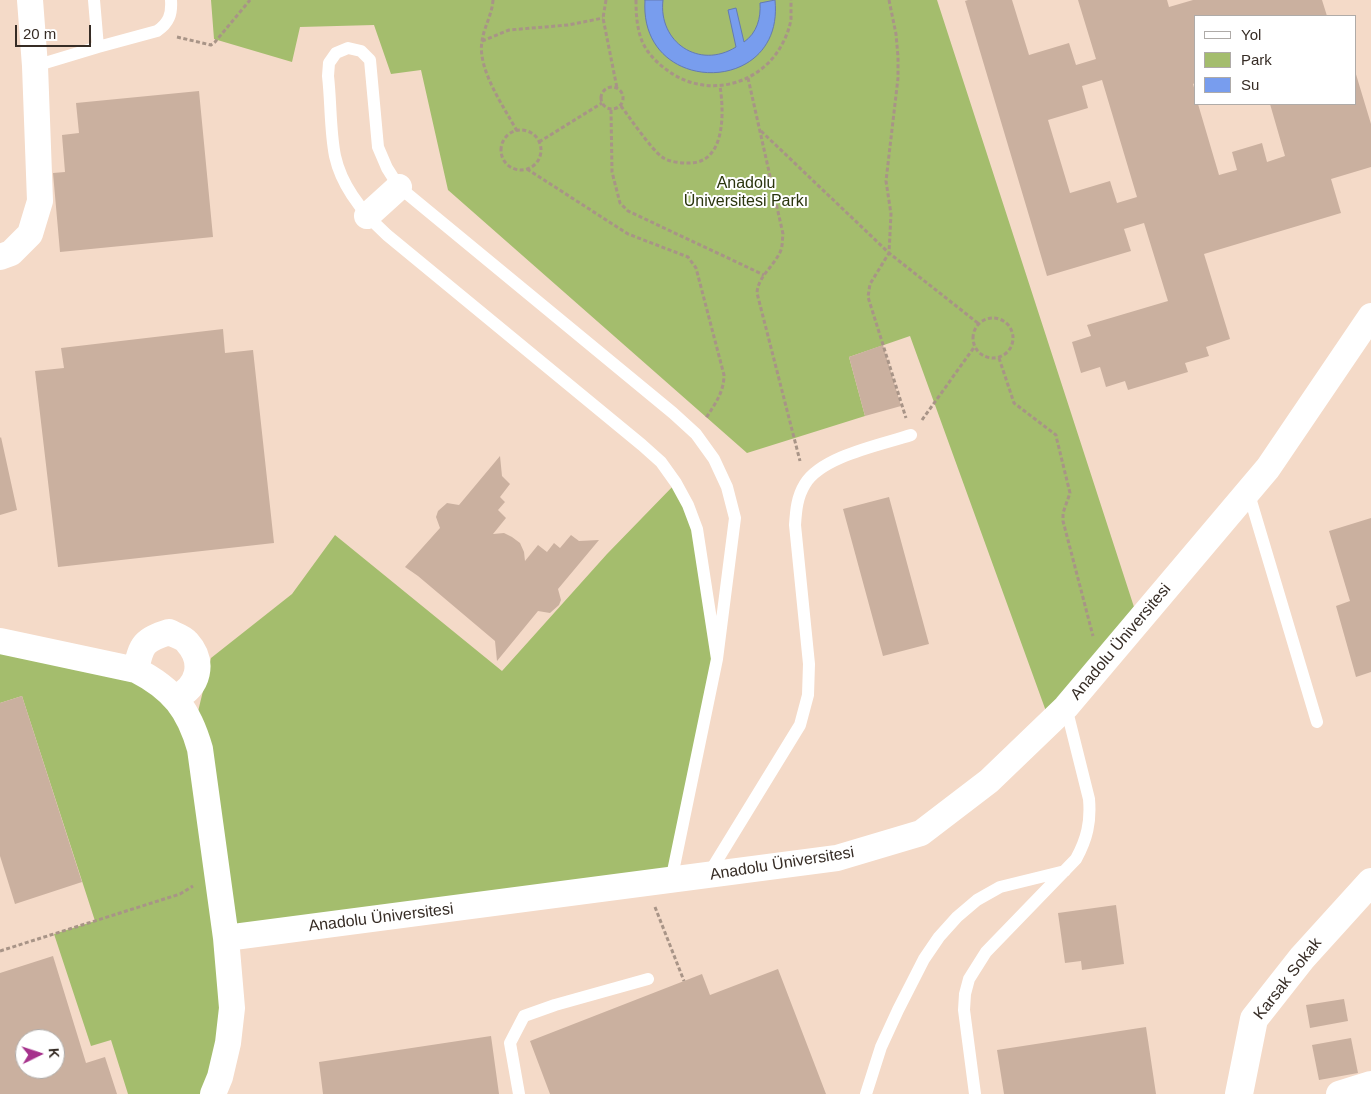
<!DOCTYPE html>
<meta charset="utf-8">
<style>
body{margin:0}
#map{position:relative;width:1371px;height:1094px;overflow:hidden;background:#f4dac8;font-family:Helvetica,sans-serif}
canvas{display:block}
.legend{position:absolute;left:1194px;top:15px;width:162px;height:90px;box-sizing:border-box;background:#fff;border:1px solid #afaba8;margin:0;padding:6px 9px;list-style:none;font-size:15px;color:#362c25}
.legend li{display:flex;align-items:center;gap:10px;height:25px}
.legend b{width:25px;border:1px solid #afaba8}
.north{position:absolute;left:15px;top:1029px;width:50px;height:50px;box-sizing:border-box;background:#fff;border:1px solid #afaba8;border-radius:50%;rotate:86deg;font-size:14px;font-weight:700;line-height:20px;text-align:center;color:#362c25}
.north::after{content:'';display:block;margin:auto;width:18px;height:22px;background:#a6328c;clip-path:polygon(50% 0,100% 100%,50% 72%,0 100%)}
.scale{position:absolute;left:15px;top:25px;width:76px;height:22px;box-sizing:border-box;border:2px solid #362c25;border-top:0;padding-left:6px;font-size:15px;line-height:18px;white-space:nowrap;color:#362c25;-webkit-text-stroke:4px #fff;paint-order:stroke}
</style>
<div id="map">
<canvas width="1371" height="1094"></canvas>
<ul class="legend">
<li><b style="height:6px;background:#fff"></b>Yol</li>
<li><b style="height:14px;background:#a4bd6d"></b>Park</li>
<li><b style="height:14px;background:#789dee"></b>Su</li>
</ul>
<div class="north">K</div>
<div class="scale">20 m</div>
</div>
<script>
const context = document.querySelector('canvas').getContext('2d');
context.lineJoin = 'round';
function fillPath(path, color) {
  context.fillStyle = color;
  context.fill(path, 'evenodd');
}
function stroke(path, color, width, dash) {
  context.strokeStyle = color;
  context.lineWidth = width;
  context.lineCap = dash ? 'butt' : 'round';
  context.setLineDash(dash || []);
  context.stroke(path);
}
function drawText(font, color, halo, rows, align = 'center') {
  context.font = font + ' Helvetica,sans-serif';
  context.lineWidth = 4;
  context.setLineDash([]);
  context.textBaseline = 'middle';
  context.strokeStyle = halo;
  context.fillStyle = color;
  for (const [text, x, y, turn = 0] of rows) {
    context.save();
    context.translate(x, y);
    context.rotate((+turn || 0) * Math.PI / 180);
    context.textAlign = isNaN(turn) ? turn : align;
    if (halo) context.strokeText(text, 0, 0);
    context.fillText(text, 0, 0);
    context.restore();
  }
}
fillPath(new Path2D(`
 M211,0h726l197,607 -87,107 -137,-378 -61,21 16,59 -118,37 -299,-263 -27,-120 -30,4 -17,-49 -74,2 -8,35 -78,-23z
 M676,483l12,22 29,154 -46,222 -445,57 -13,156h-85l-17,-54 -20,6 -37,-112 41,-13 -73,-225 -22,7v-62l136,29 58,58 17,-70 81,-64 43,-59 167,136 105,-117z`), '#a4bd6d');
const water = new Path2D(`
 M645,0h18c-5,42 36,70 73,47l-8,-37 8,-2 8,34c13,-9 17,-24 16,-39l15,-3c10,97 -137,97 -130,0z`);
fillPath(water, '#789dee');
stroke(water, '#647bb2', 1);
fillPath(new Path2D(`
 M968,0h44l17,55 40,-12 7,22 20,-6 -18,-59h89l2,7 24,-7h129l5,16h-132v67l-2,1 2,7v13h3l21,71 18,-5 -5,-18 30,-9 5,19 18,-6 -15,-52h85v-33l16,53v43l-40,12 10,34 -137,41 26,85 -24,8 3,9 -24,7 3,9 -60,18 -3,-9 -19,6 -6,-20 -19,6 -9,-31 19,-6 -4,-11 81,-24 -24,-78 -20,6 7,22 -84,25 -82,-275zM1102,80l35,117 -20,6 -7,-22 -40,12 -22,-73 40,-12 -6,-22z
 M199,91l14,146 -153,15 -7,-79 12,-1 -3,-37 17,-2 -3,-30z
 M223,329l2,24 28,-3 21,193 -216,24 -23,-196 29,-3 -3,-20z
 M883,345l18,61 -36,10 -16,-59z
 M1,437l16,73 -17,5v-77z
 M500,456l2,20 8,8 -10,13 5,5 -7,8 8,8 -13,16 11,-1 8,4 8,6 4,9 1,9 13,-16 9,7 7,-9 6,5 11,-13 8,6 20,-1 -41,49 3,11 -2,5 -9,8 -12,-2 -41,50 -2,-20 -77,-65 -13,-9 35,-39 -4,-11 2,-6 9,-8 12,2z
 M889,497l40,147 -46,12 -40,-147z
 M1371,518v154l-15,5 -20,-71 14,-5 -21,-70z
 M22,696l60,186 -67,22 -15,-48v-153z
 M1116,905l8,59 -42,6 -1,-9 -16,2 -7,-50z
 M53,956l33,107 19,-6 12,37h-117v-121zM25,1039h30v30h-30z
 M778,969l48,125h-276l-20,-53 172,-67 8,21z
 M1344,999l4,22 -38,7 -4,-23z
 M1146,1027l10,67h-152l-7,-44z
 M491,1036l8,58h-176l-4,-32z
 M1351,1038l7,35 -39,7 -7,-35z`), '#cab09f');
stroke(new Path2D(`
 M493,0c-1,15 -9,27 -11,41 -5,28 22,66 35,90
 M606,0l-3,18 14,70
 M636,0c0,15 1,28 6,41 5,12 15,22 25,29 34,26 83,19 109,-16 7,-10 13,-22 15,-35 0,-6 0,-13 0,-19
 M889,0l7,34 2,23v21l-12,103 5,33 -2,39 -19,31 -2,13 38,121
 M177,37l34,8 4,-3 35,-42
 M482,41l27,-11 59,-5 35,-7
 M748,78l35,156c-1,7 0,14 -4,20 -7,14 -21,23 -22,39l43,168
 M601 98a11 11 0 1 1 22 0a11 11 0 1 1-22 0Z
 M621,106c9,12 30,43 41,51 7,5 18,6 26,6 38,1 36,-51 32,-77
 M611,110l1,62 8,31 8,8 136,64
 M501 150a20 20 0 1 1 40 0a20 20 0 1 1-40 0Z
 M761,131l128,122 90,71
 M539,142l63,-39
 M527,169l101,65 60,23 8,11 28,107c0,17 -9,29 -18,43
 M973 338a20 20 0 1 1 40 0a20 20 0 1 1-40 0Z
 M999,358l15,45 42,32 1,5 13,53 -7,20v8l30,115
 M922,420l53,-74
 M655,907l29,74
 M0,951l180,-57 13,-8`), '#a89487', 3, [4, 2.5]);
stroke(new Path2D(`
 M94,0l4,47
 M35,66l63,-19 59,-16c12,-8 15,-17 14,-31
 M1248,491l69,231
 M708,875l92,-150 8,-30 1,-31 -14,-139c1,-15 2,-28 10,-41 17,-28 76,-39 106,-49
 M671,881l46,-222 18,-141 -8,-31 -13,-28 -18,-25 -23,-21 -274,-226 -12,-19 -9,-21 -8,-87 -9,-9 -13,-3 -12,5 -7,10 -1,13c3,26 2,55 7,80 7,32 29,58 52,79l255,210 19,17 15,21 12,22 9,24 20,130
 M519,1094l-9,-51 14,-27 31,-11 93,-26
 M866,1094l15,-47 17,-37 26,-51 15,-22 18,-20 20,-17 23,-13 65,-16
 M975,1094l-11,-84 1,-16 4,-15 17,-27 90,-93c11,-20 15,-37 13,-60l-23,-92`), '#fff', 12);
stroke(new Path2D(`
 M367,216l32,-29
 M0,257l11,-4 19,-19 10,-33 -5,-135 -5,-66
 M0,641l136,29c37,19 53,40 64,79l26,189 6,70 -4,35 -8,34 -7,17
 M136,670c5,-26 8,-30 33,-38 6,3 14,5 18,10 18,20 12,45 -12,56
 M226,938l611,-80 84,-25 68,-52 77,-74 202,-239 103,-152
 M1339,1094l32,-10`), '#fff', 26);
stroke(new Path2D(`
 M1239,1094l15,-75 48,-61 69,-76`), '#fff', 28);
drawText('16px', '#2b360e', '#fff', [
 ["Anadolu",746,184],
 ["Üniversitesi Parkı",746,202]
]);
drawText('16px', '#362c25', '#fff', [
 ["Anadolu Üniversitesi",1121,642,-50],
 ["Anadolu Üniversitesi",782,864,-9],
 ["Anadolu Üniversitesi",381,918,-7],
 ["Karsak Sokak",1288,979,-52]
]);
</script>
